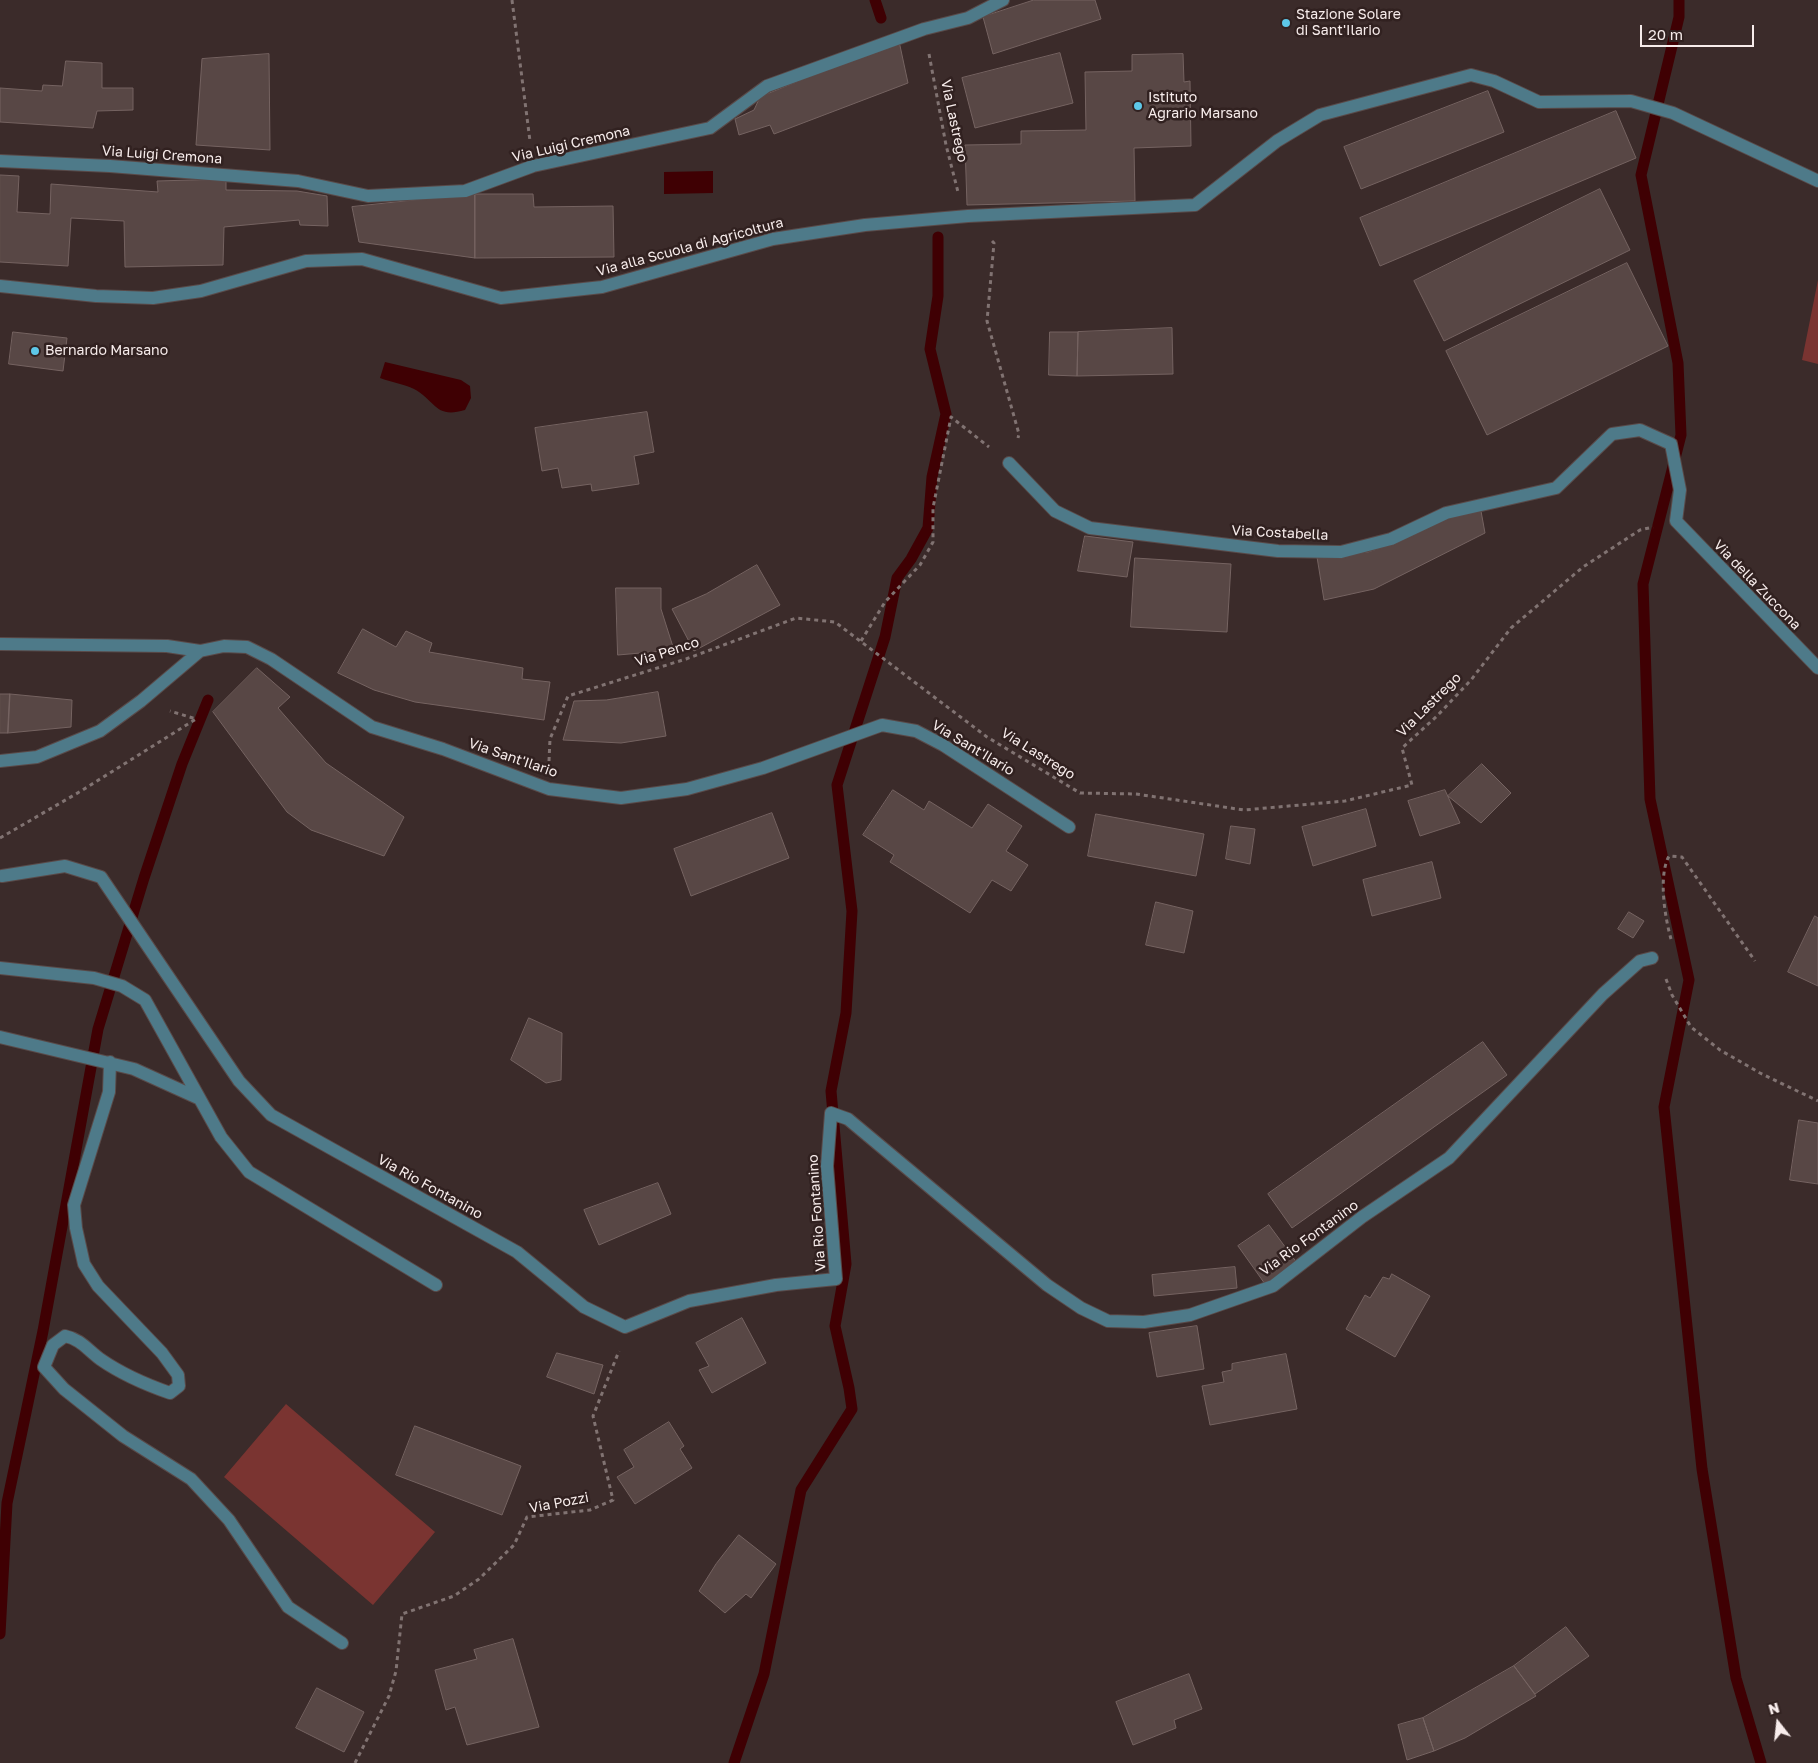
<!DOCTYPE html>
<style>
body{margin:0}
#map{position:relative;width:1818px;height:1763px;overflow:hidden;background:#3b2b2a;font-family:"Golos Text",sans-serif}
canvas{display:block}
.north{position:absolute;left:1753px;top:1698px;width:50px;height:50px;-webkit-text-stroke:4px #312120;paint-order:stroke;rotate:344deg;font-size:14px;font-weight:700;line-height:20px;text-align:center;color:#f7eceb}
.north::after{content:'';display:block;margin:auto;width:18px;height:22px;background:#f7eceb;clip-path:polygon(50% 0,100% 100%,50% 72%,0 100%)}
.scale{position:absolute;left:1640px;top:25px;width:114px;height:22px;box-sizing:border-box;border:2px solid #f7eceb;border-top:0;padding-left:6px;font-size:15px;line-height:18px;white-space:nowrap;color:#f7eceb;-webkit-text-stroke:4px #312120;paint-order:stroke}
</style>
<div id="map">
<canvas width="1818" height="1763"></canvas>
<div class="north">N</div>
<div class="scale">20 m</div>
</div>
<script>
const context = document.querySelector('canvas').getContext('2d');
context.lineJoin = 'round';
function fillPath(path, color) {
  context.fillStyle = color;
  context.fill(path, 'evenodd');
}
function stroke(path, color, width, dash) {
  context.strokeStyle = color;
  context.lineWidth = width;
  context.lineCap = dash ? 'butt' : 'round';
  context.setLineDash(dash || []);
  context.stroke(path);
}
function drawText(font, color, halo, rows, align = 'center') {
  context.font = font + ' "Golos Text",sans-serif';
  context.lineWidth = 5;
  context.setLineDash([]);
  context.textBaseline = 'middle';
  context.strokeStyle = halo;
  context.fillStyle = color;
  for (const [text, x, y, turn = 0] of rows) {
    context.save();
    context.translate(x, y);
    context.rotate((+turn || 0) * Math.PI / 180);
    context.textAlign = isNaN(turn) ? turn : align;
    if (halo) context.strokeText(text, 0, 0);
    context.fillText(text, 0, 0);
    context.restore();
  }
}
fillPath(new Path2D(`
 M1818,280v84l-16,-4z
 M286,1404l149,128 -62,73 -149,-128z`), '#7a3431');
fillPath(new Path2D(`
 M713,171v22l-49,1v-22z
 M385,362l76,18 9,6 1,12 -6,12c-30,9 -29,-9 -51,-21 -10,-5 -23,-7 -34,-11z`), '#3f0003');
stroke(new Path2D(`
 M875,0l6,18
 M1679,0v17l-38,158 37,188 3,72 -38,149 7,215 39,181 -25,127 38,362 34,209 25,85
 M0,1634l7,-131 36,-172 55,-302 46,-151 38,-114 26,-64
 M734,1763l30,-89 37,-184 51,-81 -3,-21 -14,-62 11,-62 -15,-173 15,-78 6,-102 -15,-126 48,-148 12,-59 14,-19 17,-31 4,-51 14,-63 -16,-65 8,-53v-59`), '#3f0003', 11);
const building = new Path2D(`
 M1034,0h61l6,19 -108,35 -10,-37z
 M899,41l9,42 -134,51 -4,-9 -31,10 -4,-16 19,-9 6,-13z
 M1060,53l13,50 -98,25 -13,-50z
 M269,54l1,96 -74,-5 6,-86z
 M1183,54l1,28 6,-1 1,65 -57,2 1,53 -168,4 -2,-60 56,-1v-13l65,-1 -1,-58 47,-1v-16z
 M66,61l36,2v25h31v22l-36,1 -4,17 -93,-6v-34l42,3 1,-6 19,1z
 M1488,91l16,41 -143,57 -17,-42z
 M1616,111l20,47 -256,108 -20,-48z
 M0,175l19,1 -2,36 33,2 1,-30 107,8 -1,-11 69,-2v11l71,1 30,5 1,30 -28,-1 -1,-5 -75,7 -1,38 -98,2 -1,-46 -53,-3 -3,48 -68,-4z
 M1600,189l30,61 -186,91 -30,-60z
 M475,194h58l1,13 79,-1 1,51 -139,1z
 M475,194v64l-116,-16 -7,-35z
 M1627,263l41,83 -181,89 -41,-84z
 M1172,328l1,46 -96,2 1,-44z
 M13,332l54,6 -4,33 -54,-7z
 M1050,332h28l-1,44 -28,-1z
 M647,412l7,40 -20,4 5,28 -47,7 -1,-7 -29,4 -4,-20 -16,3 -7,-43z
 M1481,511l4,22 -111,56 -50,11 -7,-43 51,-5 26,-9 54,-25z
 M1085,536l48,6 -6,35 -49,-6z
 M1135,558l96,6 -4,68 -96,-5z
 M757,565l23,40 -86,46 -22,-42 34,-15z
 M616,588h45v21l13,41 -56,5z
 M363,629l33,18 10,-16 26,12 -3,9 94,16 -1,11 28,3 -6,38 -129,-18 -41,-12 -36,-17z
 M257,668l33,29 -12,11 48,55 78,54 -20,39 -73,-26 -24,-18 -74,-100z
 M658,692l8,44 -45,7 -58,-3 11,-39 32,-1z
 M0,694h10l-2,39h-8z
 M10,694l62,6 -1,27 -63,6z
 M1482,764l29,29 -30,30 -33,-27z
 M893,790l31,20 5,-9 43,27 16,-24 34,22 -16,25 22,14 -17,26 -19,-11 -22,33 -80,-51 4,-7 -31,-20z
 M1445,790l15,33 -40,13 -12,-35z
 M1366,809l10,37 -63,20 -11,-39z
 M772,813l17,45 -98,38 -17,-47z
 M1096,814l108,20 -8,42 -108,-20z
 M1231,826l24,3 -5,35 -24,-5z
 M1432,862l9,36 -69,18 -9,-36z
 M1156,902l37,9 -9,42 -38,-8z
 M1629,912l15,9 -11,17 -15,-9z
 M1815,916l3,2v68l-30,-14z
 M529,1018l33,15 -1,47 -15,3 -35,-23z
 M1483,1042l24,33 -215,153 -24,-34z
 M1799,1120l19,3v61l-28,-4z
 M658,1183l13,31 -72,31 -15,-35z
 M1269,1225l28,38 -32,21 -27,-38z
 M1235,1267l2,21 -83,8 -2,-21z
 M1392,1274l38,22 -35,61 -49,-28 19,-34 5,3 13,-21 6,2z
 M742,1318l24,45 -54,30 -13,-23 10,-4 -13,-23z
 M1197,1326l7,43 -47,8 -8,-44z
 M557,1353l46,12 -9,29 -47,-17z
 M1286,1354l11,55 -87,16 -8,-39 22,-4 -2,-10 10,-2v-6z
 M669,1422l15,24 -4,3 12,19 -57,36 -18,-27 17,-10 -10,-17z
 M415,1426l106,40 -19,49 -106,-40z
 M739,1535l37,29 -25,34 -5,-4 -21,19 -26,-22 17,-27z
 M1566,1627l23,29 -54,38 -21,-28z
 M513,1639l26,88 -72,18 -12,-38 -9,3 -11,-40 42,-11 -3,-9z
 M1514,1666l22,30 -71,42 -31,13 -11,-33z
 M1189,1674l13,35 -28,11 2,8 -43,17 -17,-43z
 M317,1688l47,24 -20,40 -48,-24z
 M1423,1718l11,33 -27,9 -9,-35z`);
fillPath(building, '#584745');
stroke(building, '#756361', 1);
const minor = new Path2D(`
 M0,161l110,5 188,15 70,15 97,-5 68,-25 177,-38 57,-42 157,-57 44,-11 35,-18
 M0,286l96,10 57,2 48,-7 105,-30 56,-2 139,39 101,-11 171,-48 92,-14 103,-9 227,-11 82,-64 43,-26 151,-40 23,6 45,21 92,-1 42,12 145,68
 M1009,463l46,48 35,17 188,23 63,1 50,-13 55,-26 110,-25 56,-54 28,-4 31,14 9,46 -4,31 142,147
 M0,644l167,2 33,5
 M0,761l37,-4 63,-26 41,-30 59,-50 24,-5 23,1 24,12 101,68 71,22 106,40 72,9 66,-9 76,-21 119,-43 34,6 27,14 126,82
 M2,876l63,-10 36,11 138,204 32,34 246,137 67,55 41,20 64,-26 87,-16 60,-6 -9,-113 4,-53 17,6 199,166 34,23 27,13 36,1 46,-7 83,-29 89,-69 87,-59 154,-164 37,-33 12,-3
 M0,968l94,10 28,8 23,14 76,137 28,35 187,113
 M0,1037l134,32 64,29
 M110,1062l-1,30 -35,113 2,23 8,36 14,22 64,67 16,22 1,11 -9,7c-23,-8 -50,-20 -70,-34 -13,-10 -20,-20 -35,-23l-12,9 -9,22 20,22 59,47 68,43 38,41 59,87 54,36`);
stroke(minor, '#594a49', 14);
stroke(new Path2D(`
 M512,0l18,141
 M929,54l17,91 12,47
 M992,241l2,2 -7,78 32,113 -1,4
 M861,641l24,-39 35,-37 13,-23v-34l18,-91 38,30
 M549,761l1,-22 18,-43 118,-37 110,-41 39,4 152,115 93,56 56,1 108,16 101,-9 67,-16 -10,-37 35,-32 34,-36 40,-52 72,-61 57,-37 13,-3
 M0,838l81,-47 115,-72 -26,-8
 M1671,939c-6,-21 -13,-63 -2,-83l13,1 73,104
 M1666,979l6,16 19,32 29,23 40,23 58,28
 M355,1763l34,-67 7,-25 6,-57 52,-18 25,-17 35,-34 13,-28 63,-7 23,-10 -20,-84 26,-65`), '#817372', 3, [4, 4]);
stroke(minor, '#4e7a89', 12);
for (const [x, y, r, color] of [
 [1286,23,5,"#5dc7e8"],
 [1138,106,5,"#5dc7e8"],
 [35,351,5,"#5dc7e8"]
]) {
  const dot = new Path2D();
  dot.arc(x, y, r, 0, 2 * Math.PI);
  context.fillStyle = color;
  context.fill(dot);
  stroke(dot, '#312120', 2);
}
drawText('14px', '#f7eceb', '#312120', [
 ["Stazione Solare",1296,15],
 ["di Sant'Ilario",1296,31],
 ["Istituto",1148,98],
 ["Agrario Marsano",1148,114],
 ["Bernardo Marsano",45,351]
], 'left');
drawText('14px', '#f7eceb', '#312120', [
 ["Via Lastrego",954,121,78],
 ["Via Luigi Cremona",571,144,-13],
 ["Via Luigi Cremona",162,155,4],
 ["Via alla Scuola di Agricoltura",690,247,-15],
 ["Via Costabella",1280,533,3],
 ["Via della Zuccona",1757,585,46],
 ["Via Penco",667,652,-18],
 ["Via Lastrego",1429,705,-45],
 ["Via Sant'Ilario",973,748,31],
 ["Via Lastrego",1038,754,32],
 ["Via Sant'Ilario",513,758,19],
 ["Via Rio Fontanino",430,1187,29],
 ["Via Rio Fontanino",817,1213,-94],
 ["Via Rio Fontanino",1309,1238,-36],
 ["Via Pozzi",559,1503,-11]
]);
</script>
